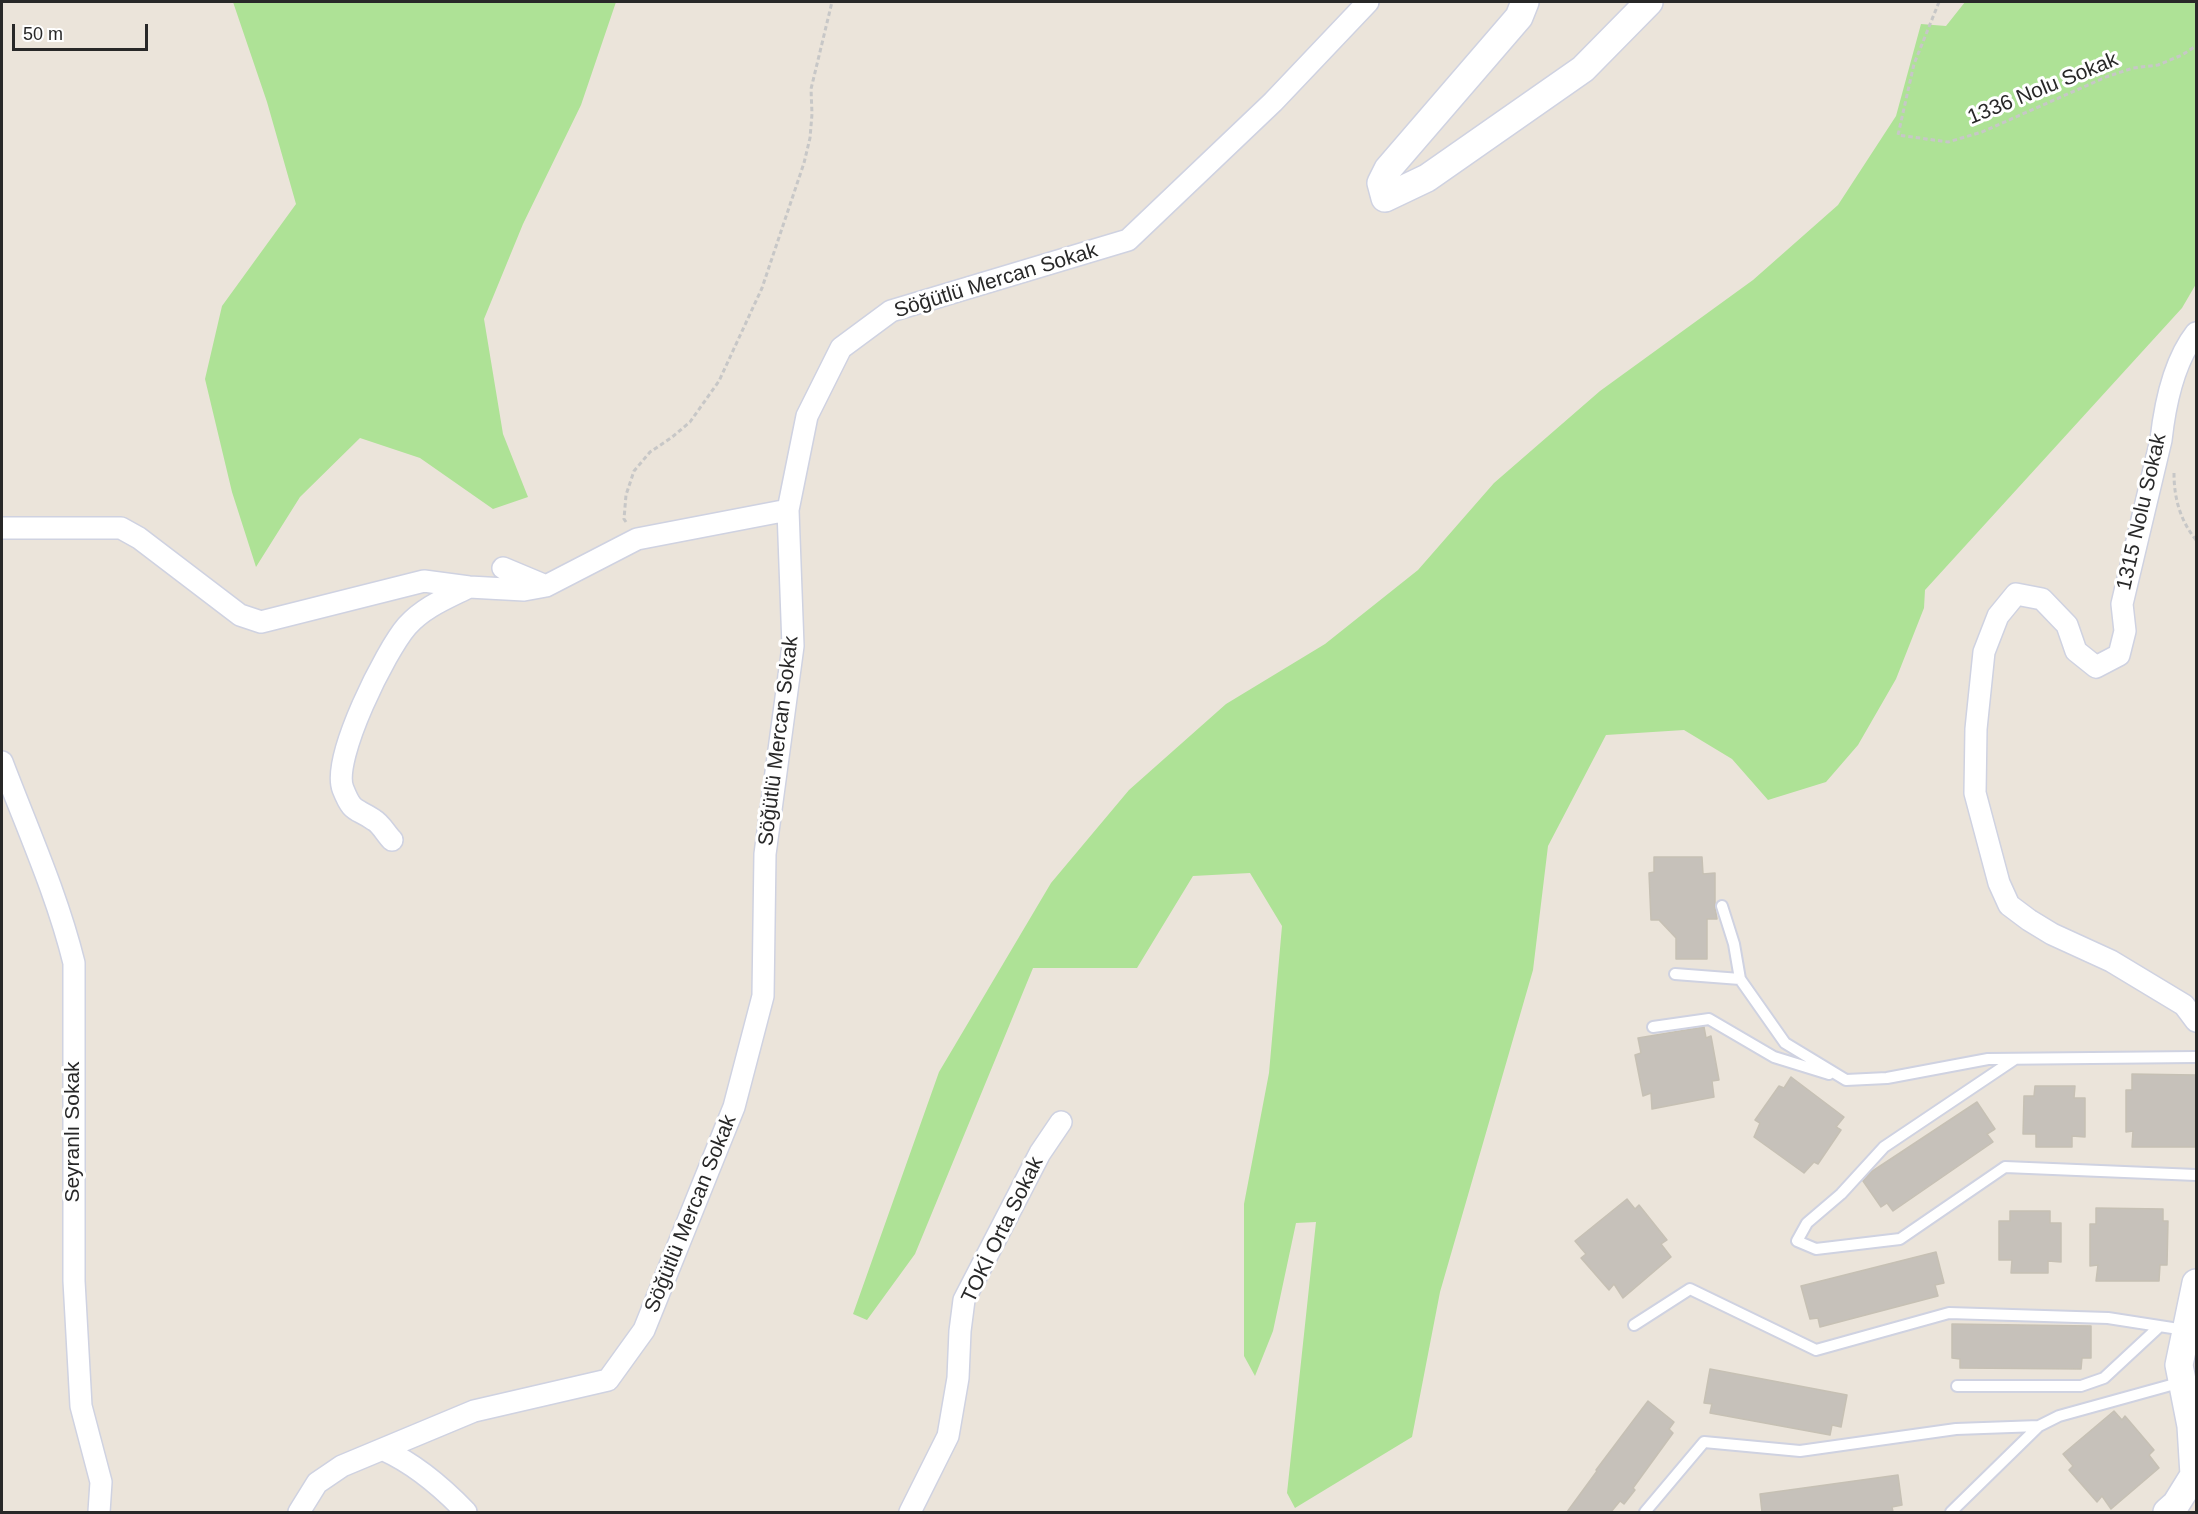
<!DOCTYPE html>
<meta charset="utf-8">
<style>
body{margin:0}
#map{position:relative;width:2198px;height:1514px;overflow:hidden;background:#ebe4da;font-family:Arial,sans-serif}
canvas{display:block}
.frame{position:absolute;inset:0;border:3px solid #282828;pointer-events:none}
.scale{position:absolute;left:12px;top:24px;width:136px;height:27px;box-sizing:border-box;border:3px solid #282828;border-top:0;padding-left:8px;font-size:18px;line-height:21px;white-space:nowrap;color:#282828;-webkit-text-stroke:4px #fff;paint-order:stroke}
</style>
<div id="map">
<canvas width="2198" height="1514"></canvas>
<div class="frame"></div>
<div class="scale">50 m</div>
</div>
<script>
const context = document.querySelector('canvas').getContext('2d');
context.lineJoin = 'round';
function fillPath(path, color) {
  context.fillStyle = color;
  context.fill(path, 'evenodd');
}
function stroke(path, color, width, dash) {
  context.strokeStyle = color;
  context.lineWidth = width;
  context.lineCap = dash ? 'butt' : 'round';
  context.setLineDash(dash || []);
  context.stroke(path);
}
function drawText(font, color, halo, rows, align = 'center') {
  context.font = font + ' Arial,sans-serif';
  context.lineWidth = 6;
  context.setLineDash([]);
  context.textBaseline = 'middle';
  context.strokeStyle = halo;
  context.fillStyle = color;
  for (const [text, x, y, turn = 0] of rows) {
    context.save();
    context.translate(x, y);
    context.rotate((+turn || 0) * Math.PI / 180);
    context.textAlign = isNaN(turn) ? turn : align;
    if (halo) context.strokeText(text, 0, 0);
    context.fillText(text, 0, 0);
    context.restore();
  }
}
fillPath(new Path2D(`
 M233,2h383l-35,103 -58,119 -39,95 19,115 25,63 -35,12 -73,-51 -60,-20 -60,59 -44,70 -24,-75 -27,-113 17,-73 74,-102 -29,-102z
 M1965,2h231v282l-14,24 -257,282 -1,18 -28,71 -38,66 -32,37 -58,18 -36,-41 -48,-29 -78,5 -58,111 -15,124 -93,322 -28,145 -117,71 -8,-15 29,-271 -20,1 -23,108 -18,45 -11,-20v-152l25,-131 13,-147 -32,-53 -57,3 -56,92h-104l-118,286 -48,66 -14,-6 86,-242 112,-189 78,-93 97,-86 99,-60 93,-74 76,-87 106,-92 153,-111 85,-75 58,-89 25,-92 25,2z`), '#aee296');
const building = new Path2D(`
 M1654,857h48l1,17 12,-1v35l2,11h-10v40h-31v-21l-17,-18h-8l-2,-47 5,-1z
 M1704,1027l2,11 5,-2 8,44 -7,1 2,16 -62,12 -1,-16 -8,3 -8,-41 6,-2 -3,-15z
 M2132,1074l64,1 -1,72h-63l1,-16 -7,1v-42h6z
 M1791,1077l53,40 -8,10 5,3 -23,34 -4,-2 -10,11 -50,-36 6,-14 -5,-3 24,-34 5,2z
 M2035,1086h40l-1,12h11v39l-13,-1v11h-36v-13h-13l1,-38h10z
 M1977,1102l18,27 -8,5 6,8 -100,69 -6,-8 -6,4 -18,-26 8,-9z
 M1627,1199l8,10 4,-4 28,35 -6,4 10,13 -48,41 -9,-14 -5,6 -28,-32 5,-4 -11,-13z
 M2096,1208l67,1v12h5l-1,44h-7l-1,16h-63l2,-16 -8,1v-42h6z
 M2010,1211h40v12h11v39l-13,-1v12h-37l1,-13h-13v-39h11z
 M1936,1252l8,31 -9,2 3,11 -118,31 -2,-9 -8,1 -9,-33z
 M1952,1324l139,2v32h-9l-1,11 -121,-1v-9l-8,-1z
 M1710,1369l137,26 -6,32 -9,-2 -2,10 -120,-22 2,-9 -8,-1z
 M1648,1401l26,21 -5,7 4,4 -40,55 2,2 -11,14 -4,-3 -9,11h-44l30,-41 -1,-1z
 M2114,1411l8,9 3,-4 29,34 -5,5 10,13 -48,41 -9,-13 -5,6 -28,-32 4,-4 -10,-12z
 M1898,1475l4,30 -10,2 1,5h-131l-2,-18z`);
fillPath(building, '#c6c1ba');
stroke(building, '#c6c0b4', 1.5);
const service = new Path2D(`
 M1722,906l12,38 6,35
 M1675,974l65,5 45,64 61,37 41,-2 101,-19 208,-2
 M1653,1027l56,-8 65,38 55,17
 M2015,1059l-131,88 -43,47 -34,29 -10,18 19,8 84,-10 105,-72 191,8
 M1634,1325l56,-36 126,61 133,-37 159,5 77,12
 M1957,1386h124l23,-8 56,-52
 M1645,1512l59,-70 96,9 156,-22 83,-3
 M1951,1512l88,-86 20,-10 123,-34`);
const minor = new Path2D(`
 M2196,333c-22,28 -31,71 -35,107l-39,164 3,27 -6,24 -23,12 -20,-16 -9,-26 -25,-26 -26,-5 -18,22 -14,36 -8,77 -1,64 24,90 10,22 20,15 23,14 59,27 73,44 12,16
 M2,528h119l18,10 101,77 21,7 163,-41 45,6 55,3 22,-4 91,-47 151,-29
 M503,568l43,18
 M2,762c25,66 55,132 72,201v318l7,125 20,76 -2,30
 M392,840c-6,-6 -11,-16 -18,-20 -19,-13 -21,-6 -31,-31 -12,-30 43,-139 64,-163 17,-19 40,-28 62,-39
 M384,1450c31,14 58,37 82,62
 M299,1512l18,-29 25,-17 132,-55 134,-31 36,-50 90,-223 29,-111 2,-142 28,-208 -5,-136 19,-94 34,-68 50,-37 237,-71 145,-138 95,-100
 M910,1512l38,-76 10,-58 2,-47 4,-31 76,-147 21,-31`);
const tertiary = new Path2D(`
 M1525,2l-6,15 -131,152 -7,14 4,15 42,-20 156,-109 66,-67
 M2167,1512l9,-8 18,-29 -3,-49 -12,-61 17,-82`);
stroke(service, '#cfd2e1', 14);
stroke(minor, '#cfd2e1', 24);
stroke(tertiary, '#cfd2e1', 30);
stroke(new Path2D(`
 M1939,2l-25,62 -16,71 50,7 34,-10 124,-55 27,-9 25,-3 24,-10 14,-9
 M2174,473c0,25 6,47 22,67
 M626,522l-2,-3 2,-24 8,-24 16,-19 21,-14 19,-16 29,-41 43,-93 42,-125 6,-25 2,-24 -1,-25 21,-87`), '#c7c7c7', 3, [4.5, 3]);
stroke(service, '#fff', 10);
stroke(minor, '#fff', 21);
stroke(tertiary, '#fff', 27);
drawText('21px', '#282828', '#fff', [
 ["1336 Nolu Sokak",2043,89,-22],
 ["Söğütlü Mercan Sokak",996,281,-17],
 ["1315 Nolu Sokak",2142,512,-77],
 ["Söğütlü Mercan Sokak",779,741,-83],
 ["Seyranlı Sokak",73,1132,-90],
 ["Söğütlü Mercan Sokak",691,1214,-68],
 ["TOKİ Orta Sokak",1003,1230,-64]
]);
</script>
